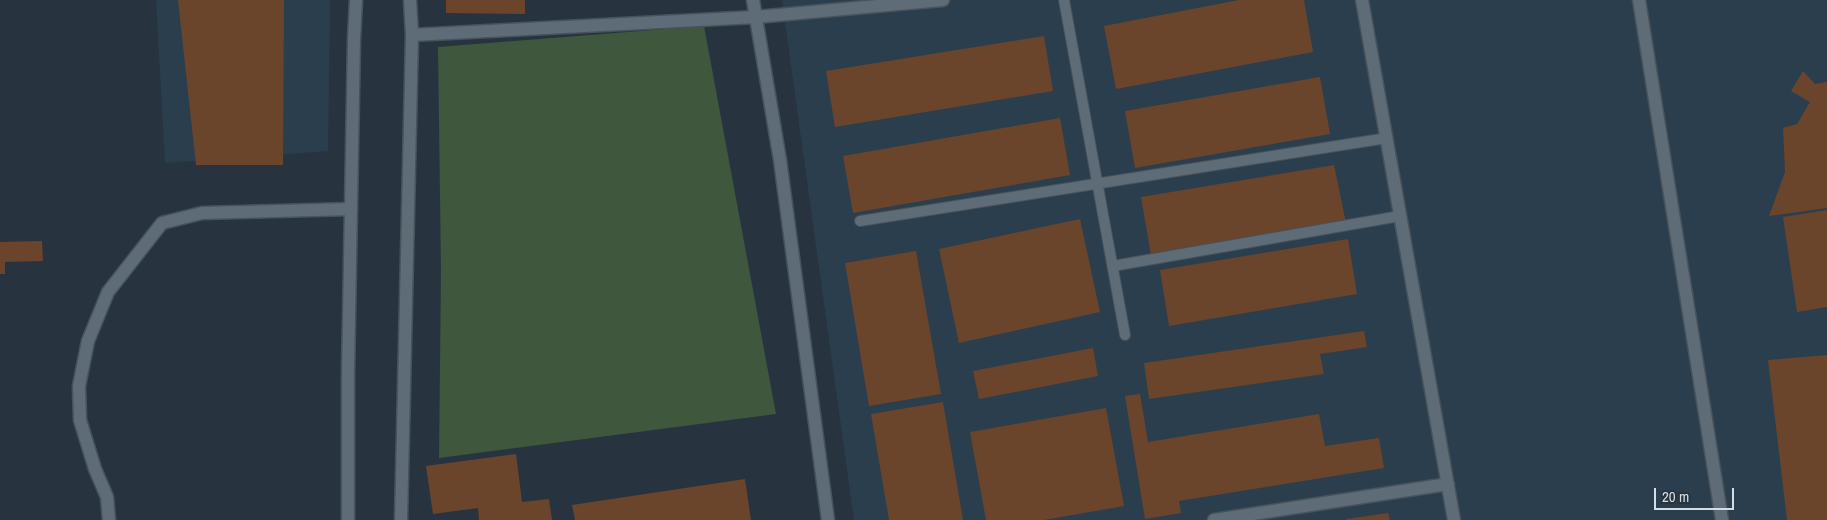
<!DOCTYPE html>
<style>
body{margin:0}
#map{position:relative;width:1827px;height:520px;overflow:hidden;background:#27343f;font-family:"Archivo Narrow",sans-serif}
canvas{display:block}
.scale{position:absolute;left:1654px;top:488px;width:80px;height:22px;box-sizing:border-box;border:2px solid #d4dde3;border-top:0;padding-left:6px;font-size:15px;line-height:18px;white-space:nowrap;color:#d4dde3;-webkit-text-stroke:4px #27343f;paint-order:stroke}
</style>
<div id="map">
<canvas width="1827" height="520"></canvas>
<div class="scale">20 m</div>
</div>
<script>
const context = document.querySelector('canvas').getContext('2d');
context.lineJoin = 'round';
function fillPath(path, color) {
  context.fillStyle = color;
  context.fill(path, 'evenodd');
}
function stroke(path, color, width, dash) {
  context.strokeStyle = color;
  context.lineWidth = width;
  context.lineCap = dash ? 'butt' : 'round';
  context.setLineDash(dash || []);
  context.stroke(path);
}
fillPath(new Path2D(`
 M156,0h174l-2,151 -163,12z
 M782,0h1045v520h-973z`), '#2b3e4d');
fillPath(new Path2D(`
 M704,26l72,388 -337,44 2,-187 -3,-224z`), '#3e573d');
fillPath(new Path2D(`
 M178,0h106l-1,165h-87z
 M446,0h79v14l-79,-1z
 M1239,0h65l9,52 -197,37 -12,-63z
 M1044,36l9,55 -218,36 -9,-56z
 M1803,71l12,13 12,-2v126l-58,8 16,-44 -2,-44 14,-4 13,-22 -19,-11z
 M1320,77l10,57 -195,34 -10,-57z
 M1060,118l10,57 -217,38 -10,-57z
 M1334,165l12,58 -195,32 -10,-58z
 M1827,210v97l-30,5 -14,-95z
 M1080,219l20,93 -141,31 -20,-94z
 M1348,239l9,55 -188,32 -9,-56z
 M42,241l1,20 -38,1v12h-5v-32z
 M916,251l25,143 -72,12 -24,-143z
 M1364,331l3,16 -47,7 4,20 -175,25 -5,-36z
 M1093,348l5,28 -119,23 -6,-28z
 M1827,355v165h-40l-19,-160z
 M1140,394l8,48 171,-28 6,32 54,-8 5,30 -205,33 2,12 -36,6 -20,-123z
 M943,402l20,118h-74l-18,-106z
 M1106,408l18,98 -80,14h-58l-16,-88z
 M516,454l6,48 27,-3 3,21h-73l-1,-12 -45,6 -7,-48z
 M745,479l6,41h-176l-3,-15z
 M1388,513l2,7h-44v-1z`), '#6b442c');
const service = new Path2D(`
 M1064,0l61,335
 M860,221l527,-83
 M1113,266l287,-50`);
const minor = new Path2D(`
 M1362,0l92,520
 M1639,0l83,520
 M109,520l-2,-23 -12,-28 -15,-49 -1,-34 9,-45 20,-49 54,-69 40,-10 149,-4
 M1214,520l234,-36`);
const tertiary = new Path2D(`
 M753,0l27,160 48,360
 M412,35l344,-18 187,-17
 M348,520v-147l6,-334 2,-39
 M401,520l11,-485 -2,-35`);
stroke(service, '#47525a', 12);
stroke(minor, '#47525a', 15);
stroke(tertiary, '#47525a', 15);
stroke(service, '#5e6c78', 10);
stroke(minor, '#5e6c78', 12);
stroke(tertiary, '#5e6c78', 12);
</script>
